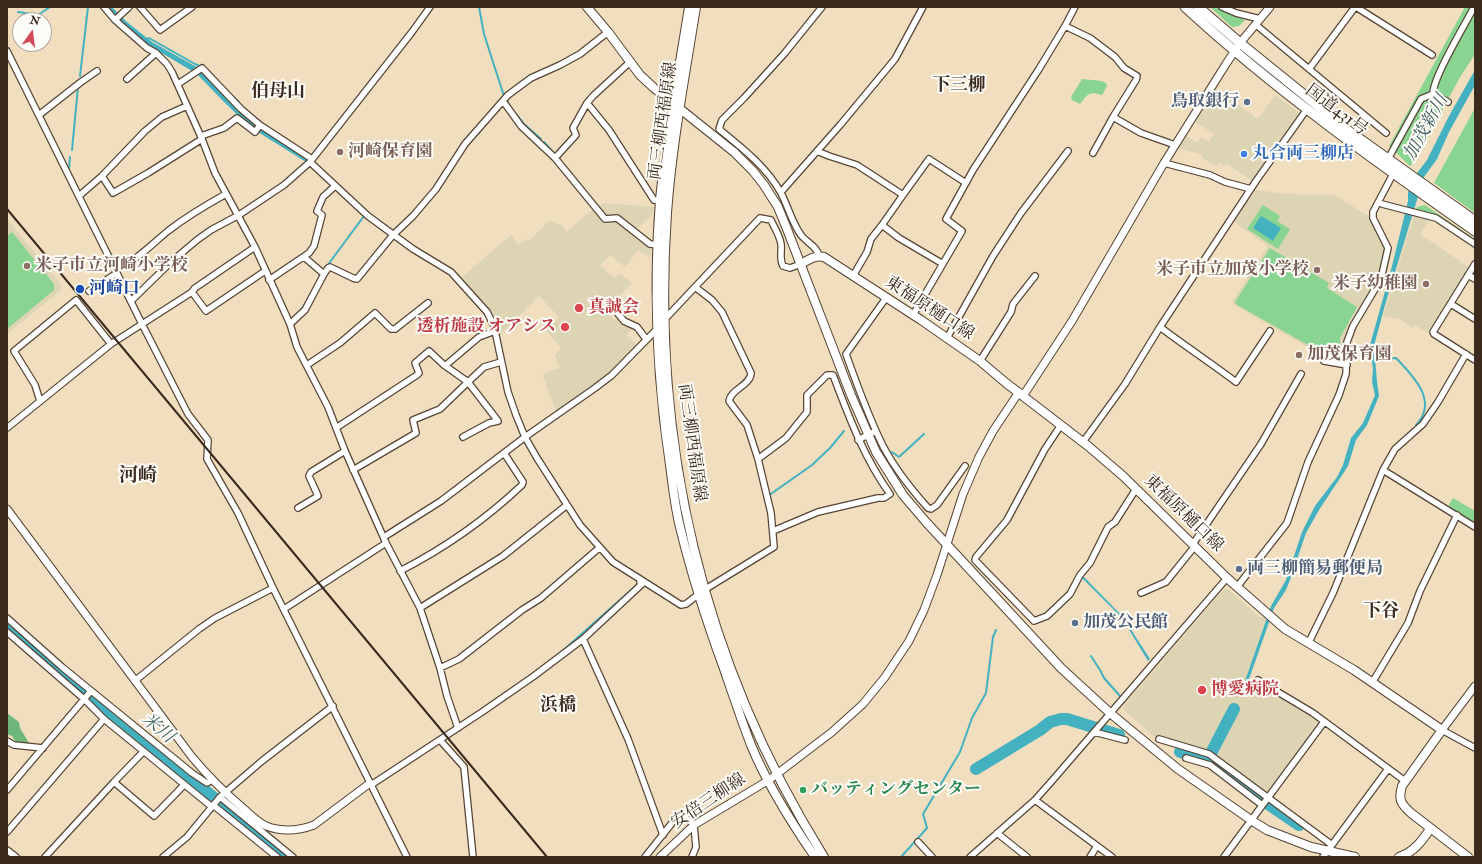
<!DOCTYPE html>
<meta charset="utf-8">
<style>
body{margin:0}
#map{position:relative;width:1482px;height:864px;overflow:hidden;background:#f0debf;font-family:"IM FELL Double Pica",serif}
canvas{display:block}
.frame{position:absolute;inset:0;border:8px solid #3b2a1e;pointer-events:none}
.north{position:absolute;left:12px;top:12px;width:40px;height:40px;box-sizing:border-box;background:#fdfcf7;border:1px solid #afa8a0;border-radius:50%;rotate:14deg;font-size:11px;font-weight:700;line-height:16px;text-align:center;color:#3b2a1e}
.north::after{content:'';display:block;margin:auto;width:14px;height:18px;background:#d1495b;clip-path:polygon(50% 0,100% 100%,50% 72%,0 100%)}
</style>
<div id="map">
<canvas width="1482" height="864"></canvas>
<div class="frame"></div>
<div class="north">N</div>
</div>
<script>
const context = document.querySelector('canvas').getContext('2d');
context.lineJoin = 'round';
function fillPath(path, color) {
  context.fillStyle = color;
  context.fill(path, 'evenodd');
}
function stroke(path, color, width, dash) {
  context.strokeStyle = color;
  context.lineWidth = width;
  context.lineCap = dash ? 'butt' : 'round';
  context.setLineDash(dash || []);
  context.stroke(path);
}
function drawText(font, color, halo, rows, align = 'center') {
  context.font = font + ' "IM FELL Double Pica","Noto Serif JP",serif';
  context.lineWidth = 4;
  context.setLineDash([]);
  context.textBaseline = 'middle';
  context.strokeStyle = halo;
  context.fillStyle = color;
  for (const [text, x, y, turn = 0] of rows) {
    context.save();
    context.translate(x, y);
    context.rotate((+turn || 0) * Math.PI / 180);
    context.textAlign = isNaN(turn) ? turn : align;
    if (halo) context.strokeText(text, 0, 0);
    context.fillText(text, 0, 0);
    context.restore();
  }
}
fillPath(new Path2D(`
 M1215,88l43,31 17,-24 26,19 -16,23 -2,-1 -11,15 1,1 -5,8 -1,-1 -15,22 -25,-17 -2,2 -5,-3 -3,3 -15,-8 1,-3 -26,-7 8,-13 12,8 4,-6 8,5 5,-8 -20,-13z
 M1256,190l31,4 47,1 36,22 16,35 -6,24 -36,62 1,8 -8,10 -9,3 -95,-55v-3l35,-55 -35,-25 13,-21 5,-3z
 M603,203l51,4 -1,7 -22,21 20,14v9l-13,-8 -13,17 -15,-12 -10,11 15,12 5,-5 12,10 -26,26 8,11 3,-3 4,5 12,6 -7,7 11,10 -27,28 -54,39 -13,-37 6,-4 11,-3 -5,-13 6,-7 -15,-18 13,-13 -20,-21 -41,41 -2,-9 -35,-48v-2l50,-43 8,10 7,-6 3,2 21,-21 13,6 3,6 29,-24 1,1z
 M1414,215l16,4 -10,15 50,34 -42,65 -13,-8 -3,3 -12,-9 -17,-3z
 M7,219l53,64 1,7 -54,44z
 M1228,589l31,28h4l3,2 -21,62 3,2 1,-2 13,6 58,35 -52,71 -2,1 -57,-42 -56,-16 -31,-28 101,-118z`), '#ddd4b4');
fillPath(new Path2D(`
 M1210,7c8,0 26,10 35,13l-6,6 -7,1z
 M1465,7h10v47l-16,25 -42,79 -7,8 -21,-20z
 M1082,79l20,2 5,3v2l-5,9c-14,-4 -14,-1 -22,9l-8,-4 -1,-3z
 M1475,108v105l-41,-30z
 M1263,205l17,11 -3,5 13,8 -12,20 -31,-20z
 M1425,205l50,34v2l-34,-24 -25,-7 1,-3z
 M12,232l42,52v6l-47,39v-93z
 M1270,248l59,35 -2,5 30,19 -17,31v6l-5,8 -9,3 -89,-50 -2,-3z
 M1453,498l22,13v12l-26,-16v-3z`), '#89d490');
fillPath(new Path2D(`
 M7,713l12,9 1,6 9,15 -13,-1 -4,-6 -5,-2z`), '#6eb67a');
fillPath(new Path2D(`
 M106,7h6l15,15 25,20 50,28 28,30 74,55 46,48 90,63 19,16 -1,2 -13,-13 -44,-26 -28,-21 -21,-18 -46,-44 -56,-35 -27,-26 -26,-27 -52,-31 -33,-28z
 M1475,70v15l-26,47 -12,27 -13,18 -39,128 -11,41 3,36 2,14 -12,29 -11,15 -8,26 -29,44 -13,23 -16,47 -4,10 -12,18 -26,74 -3,-1 26,-75 15,-26 16,-48 13,-26 22,-29 6,-12 8,-27 12,-15 12,-28 -3,-13 1,-13 -3,-24 21,-75 17,-69v-9l9,-19 10,-13 22,-44z
 M1261,216l20,12 -8,13 -20,-13z
 M1083,576l40,41 27,42 -2,2 -26,-43 -41,-41z`), '#43b1c0');
stroke(new Path2D(`
 M479,7l5,27 19,59 7,14
 M18,12l20,3 12,-8
 M146,40l3,-2 46,26 7,3
 M206,69l10,10
 M80,76l8,-69
 M222,85l6,7
 M231,95l8,7
 M515,113l9,11 17,15
 M44,115l11,-9
 M544,142l9,10
 M72,150l6,-63
 M69,168l1,-11
 M327,266l37,-50
 M299,312l6,-8
 M1374,360l22,-2c17,18 43,43 20,67
 M727,401l1,-6 6,-6
 M892,452l7,5 25,-23
 M768,496l44,-31 18,-17 14,-17
 M559,654l80,-71
 M1091,656l9,14 4,8 16,18
 M901,857l26,-29 -4,-14 37,-62 12,-34 14,-25 7,-56 3,-7`), '#43b1c0', 2);
stroke(new Path2D(`
 M7,625l96,83 184,149
 M1180,752l28,7 50,38 41,28
 M1208,759l26,-50
 M976,769l64,-39 10,-8 11,-3h6l52,16`), '#43b1c0', 12);
const minor = new Path2D(`
 M104,7l11,13 32,28 9,5 11,11 5,8 30,67 13,34 40,74 35,77 7,23 31,60 17,44 41,92 34,65 20,60 7,28 11,32
 M140,7l20,23 32,-23
 M1075,7l-10,19 25,12 25,19 9,11 13,8 -1,4 -23,37
 M1222,7l14,6 24,6
 M1356,7l76,48
 M115,20l14,-13
 M1255,24l131,109
 M7,51l135,273 46,90 20,26 -1,19 31,54 35,75 134,269
 M1309,69l46,-62
 M127,79l29,-26
 M178,84l24,-16 39,41 19,16 52,34
 M503,101l18,25 34,32 21,-23 -3,-7 14,-25 6,-7 37,-34
 M1448,102l-15,-8c0,-17 32,-69 41,-87
 M587,103l22,27 45,70 6,1
 M39,115l42,-33 16,-11
 M201,136l23,-8 13,-10 18,14 5,-7
 M817,151l12,5 28,9 46,30 -21,30 17,13 44,26
 M1093,153l20,-36 28,16 34,12
 M555,158l50,61 12,-1 33,26 8,1
 M1388,159l33,-60 12,-5
 M310,162l58,54 45,33 38,23 36,40 7,14 14,66 8,23 9,22 12,21 43,67 33,37 68,43 5,-1 18,-14 70,-43 -3,-34 -13,-54 -11,-34 -18,-24c2,-12 22,-16 22,-28l-29,-61 -10,-12 -17,-13
 M1164,163l46,12 15,7 26,7
 M102,176l11,17 35,-20 54,-34
 M781,192l60,-68 54,-65 28,-52
 M903,195l26,-36 37,24
 M79,196l23,-20 43,-45 17,-14 25,-11
 M1379,202l3,2 54,14 39,26
 M255,247l-60,41 -3,4 14,19 59,-40
 M819,256c-2,-10 -13,-14 -18,-21 -9,-12 -13,-29 -20,-42 -14,-26 -40,-46 -62,-64l3,-9 22,-22 40,-44 38,-47
 M1475,264l-42,68 1,2 41,26
 M115,270c21,-9 36,-25 53,-39 18,-14 38,-26 58,-37
 M324,274l4,-6 2,-1 23,11 4,1 36,-44 20,-19 23,-27 29,-45 43,-49 23,-17 29,-13 20,-11 28,-22
 M1468,275l7,4
 M853,276l14,-24 4,-13 11,-14
 M269,280l40,-27 5,-7 8,-31 -5,-4 6,-14 12,-11
 M89,291l28,-18
 M886,298l-40,56c11,31 22,62 37,92 12,23 28,43 45,62l3,1 6,-4 28,-39
 M131,301l40,-39 26,-22 14,-10 28,-15 45,-30 26,-23 102,-130 18,-25
 M1451,304l24,15
 M611,305l13,16 13,6 9,12
 M913,315l49,-84 -16,-12 27,-49 66,-101 26,-43
 M664,320l96,-102 11,2c3,7 9,16 10,24 1,8 -2,14 2,22l7,2 11,-4
 M290,324l15,-14 19,-36 -20,-17
 M1270,331l-34,51c-25,-19 -51,-36 -76,-55l96,-146 51,-72
 M947,338l46,-82 28,-43 47,-62
 M980,361l31,-49 2,-8 22,-28
 M1324,361l23,4
 M307,365l33,-22 35,-30 16,16h4l33,-26
 M446,365l33,-28 16,-6
 M40,401l-5,-16 -21,-34 62,-51 35,44
 M1061,425l-16,24 -38,71 -31,37 -1,3 59,61 13,-5 23,-22 10,-19 10,-12 18,-36 7,-5 21,-33
 M7,428l104,-84 81,-52
 M336,428l81,-53 2,-2 -4,-10 14,-12 15,14 24,17 -28,27 -27,11 3,13 -63,37
 M463,437l26,-14 9,-2 -30,-39 16,-15 17,-5
 M858,440l18,-9
 M1083,442l42,-58 35,-57
 M758,459l28,-21 21,-26v-17l20,-20h6c16,42 31,83 57,119l-6,4h-6l-60,14 -45,19
 M1383,470l92,57
 M298,508l20,-12 -9,-20 2,-4 34,-21
 M384,537l57,-36 84,-64 70,-49 17,-13 47,-48
 M1193,544l68,-100 40,-70
 M400,571c45,-23 86,-52 122,-86l1,-3 -19,-29
 M1237,587l50,-64 21,-61 31,-67 7,-21 1,-32 6,-16 28,-47 7,-31 -15,-30v-6l20,-38
 M1141,593l25,-11 29,-36
 M420,608l83,-52 64,-51
 M284,609l102,-66
 M7,618l55,49 130,106 15,10 5,-3
 M7,632l77,67 20,20 108,88
 M583,639l45,100 35,96
 M1309,642l24,-49 50,-123 12,-21 28,-25 15,-22 28,-48
 M440,668l19,-9 63,-49 19,-12 58,-50
 M136,680l63,-51 16,-11 58,-30
 M1258,680l55,33 92,68
 M1372,683l36,-60 12,-32 37,-76
 M1442,730l33,18
 M1094,732l31,8
 M1159,739l50,15 123,91
 M440,740l24,27 9,90
 M7,741l7,4 29,3
 M143,752l-29,30 40,34 30,-31
 M1186,758l24,7 52,40
 M371,785l111,-73 52,-36 49,-37 59,-55 -2,-2 1,-2
 M7,790l84,-99
 M220,797l73,60
 M1035,800l77,57
 M213,805l64,52
 M7,832l97,-113
 M997,833l30,24
 M918,842l14,15
 M7,850l9,7
 M45,857l69,-75
 M163,857l24,-20 33,-40 42,-36 71,-55
 M645,857l31,-39c8,-4 12,1 18,7l2,22 -4,10
 M970,857l65,-57 16,-18 176,-204
 M1090,857l7,-11
 M1224,857l100,-135
 M1323,857l65,-88`);
const tertiary = new Path2D(`
 M1023,396l49,-75 92,-158 62,-99 14,-21 30,-36
 M7,509l185,248c16,19 33,36 52,52 7,6 14,13 22,17 16,6 32,5 48,-1l56,-42
 M1442,730l33,-44
 M660,857l34,-32 75,-45 63,-48 31,-28 22,-27 24,-36 15,-31 13,-35 26,-81 16,-37 14,-26 26,-39`);
const secondary = new Path2D(`
 M587,7l21,25 32,43 14,13 80,64 19,19 11,14 14,22 9,22 64,166 25,57 27,43 23,27 135,146 49,45 68,56 73,51 16,10 44,17 44,10
 M689,7c-10,64 -23,128 -29,193 -7,88 -3,178 10,265 3,22 5,44 11,66 11,45 26,91 42,135 9,26 18,53 28,79 16,39 40,77 64,112
 M696,7c-11,69 -24,137 -29,206 -16,229 35,449 157,644
 M801,264c7,-4 14,-9 23,-7l97,63 59,41 26,22 82,63 35,30 104,102 58,51 69,41 88,60 -40,56c-4,14 -1,18 9,27l57,44
 M1399,857c15,-5 23,-16 31,-28`);
const trunk = new Path2D(`
 M1185,7c90,83 190,154 290,224
 M1198,7l42,36 110,89 125,89`);
stroke(minor, '#564536', 8);
stroke(tertiary, '#564536', 9);
stroke(secondary, '#564536', 10);
stroke(trunk, '#564536', 11);
stroke(minor, '#fff', 5.5);
stroke(tertiary, '#fff', 7);
stroke(secondary, '#fff', 8);
stroke(trunk, '#fff', 9);
stroke(new Path2D(`
 M7,209l540,648`), '#3b2a1e', 2);
for (const [x, y, r, color] of [
 [1247,102,4,"#5c6f8a"],
 [340,152,4,"#8d6e63"],
 [1244,154,4,"#3f7fe0"],
 [27,266,4,"#8d6e63"],
 [1317,270,4,"#8d6e63"],
 [1426,284,4,"#8d6e63"],
 [80,289,5,"#1a4fb4"],
 [579,308,5,"#e0444e"],
 [565,327,5,"#e0444e"],
 [1299,355,4,"#8d6e63"],
 [1239,569,4,"#5c6f8a"],
 [1075,623,4,"#5c6f8a"],
 [1202,690,5,"#e0444e"],
 [803,790,4,"#2e9e5b"]
]) {
  const dot = new Path2D();
  dot.arc(x, y, r, 0, 2 * Math.PI);
  context.fillStyle = color;
  context.fill(dot);
  stroke(dot, '#fdfcf7', 1.5);
}
drawText('bold 17px', '#4e5e75', '#fdfcf7', [
 ["鳥取銀行",1239,102,"right"],
 ["両三柳簡易郵便局",1247,569],
 ["加茂公民館",1083,623]
], 'left');
drawText('17px', '#3b2a1e', '#fdfcf7', [
 ["国道431号",1336,111,37],
 ["両三柳西福原線",664,121,-82],
 ["東福原樋口線",929,309,33],
 ["両三柳西福原線",691,443,82],
 ["東福原樋口線",1183,514,44],
 ["安倍三柳線",709,802,-34]
]);
drawText('bold 17px', '#785e54', '#fdfcf7', [
 ["河崎保育園",348,152],
 ["米子市立河崎小学校",35,266],
 ["米子市立加茂小学校",1309,270,"right"],
 ["米子幼稚園",1418,284,"right"],
 ["加茂保育園",1307,355]
], 'left');
drawText('bold 17px', '#366cbe', '#fdfcf7', [
 ["丸合両三柳店",1252,154]
], 'left');
drawText('bold 17px', '#164399', '#fdfcf7', [
 ["河崎口",89,289]
], 'left');
drawText('bold 17px', '#be3a42', '#fdfcf7', [
 ["真誠会",588,308],
 ["透析施設 オアシス",556,327,"right"],
 ["博愛病院",1211,690]
], 'left');
drawText('bold 17px', '#27864d', '#fdfcf7', [
 ["バッティングセンター",811,790]
], 'left');
drawText('bold 18px', '#3b2a1e', '#fdfcf7', [
 ["下三柳",959,86],
 ["伯母山",278,92],
 ["下谷",1381,612],
 ["浜橋",558,706]
]);
drawText('italic 18px', '#3e605f', '#fdfcf7', [
 ["加茂新川",1427,128,-61],
 ["米川",157,729,39]
]);
drawText('bold 19px', '#3b2a1e', '#fdfcf7', [
 ["河崎",138,477]
]);
</script>
